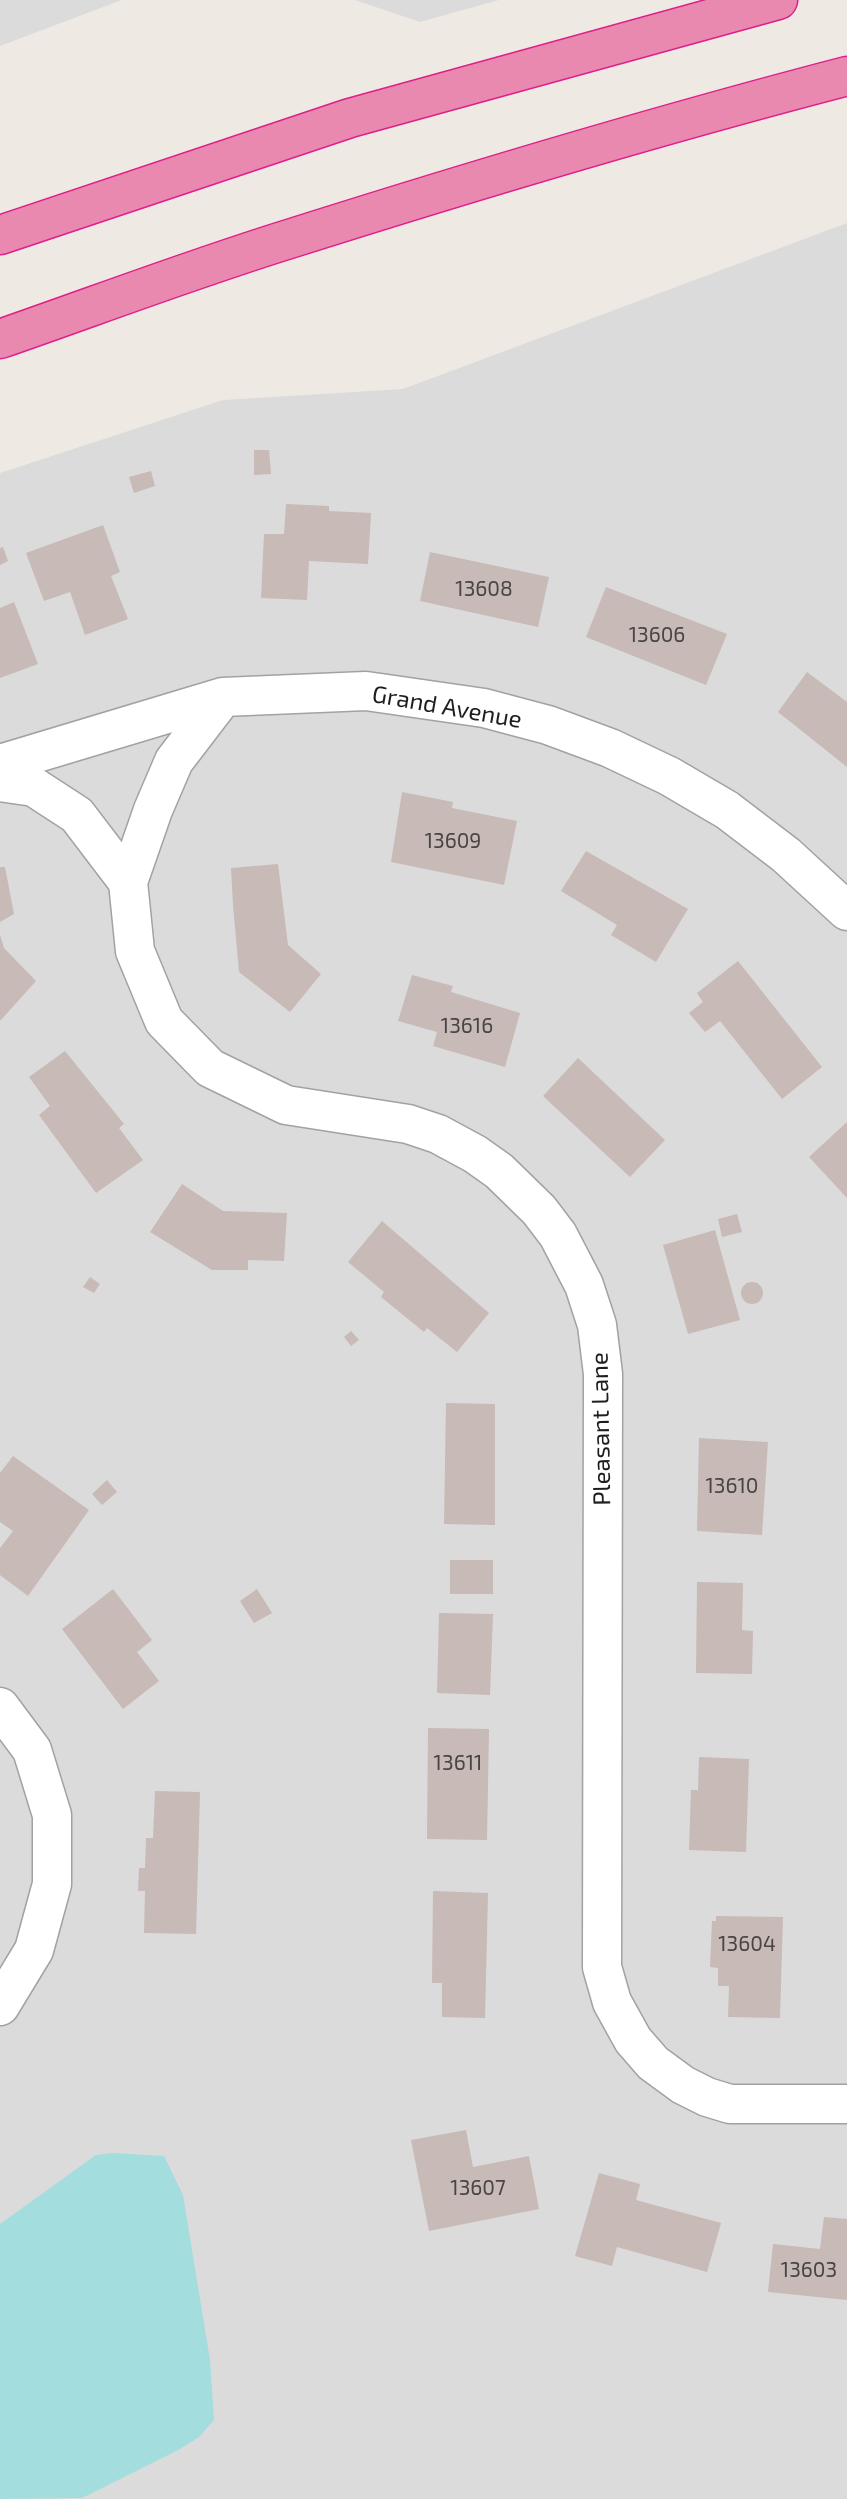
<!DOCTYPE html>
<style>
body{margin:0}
canvas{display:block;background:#efe9e4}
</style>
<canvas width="847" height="2499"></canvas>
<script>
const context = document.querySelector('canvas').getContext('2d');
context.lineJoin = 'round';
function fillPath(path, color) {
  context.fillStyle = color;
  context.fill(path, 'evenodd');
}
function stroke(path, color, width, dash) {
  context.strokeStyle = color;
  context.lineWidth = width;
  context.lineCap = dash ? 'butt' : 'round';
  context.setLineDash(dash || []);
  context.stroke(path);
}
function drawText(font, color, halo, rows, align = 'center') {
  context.font = font + ' "Exo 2",sans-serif';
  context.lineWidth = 5;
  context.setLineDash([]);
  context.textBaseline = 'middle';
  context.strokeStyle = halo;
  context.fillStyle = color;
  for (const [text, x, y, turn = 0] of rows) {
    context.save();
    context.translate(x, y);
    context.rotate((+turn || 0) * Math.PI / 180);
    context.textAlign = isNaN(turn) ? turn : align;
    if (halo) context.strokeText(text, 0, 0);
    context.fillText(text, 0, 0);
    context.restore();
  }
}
fillPath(new Path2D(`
 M0,0h122l-122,46z
 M355,0h144l-79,22z
 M847,223v2276h-847v-2026l223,-73 180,-11z`), '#dcdbdb');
fillPath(new Path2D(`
 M113,2153l51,3 19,39 27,165 4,60 -15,17 -19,12 -98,49 -82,1v-275l96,-69z`), '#a3ddde');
fillPath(new Path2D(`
 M254,450h15l2,24 -17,1z
 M151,471l4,15 -21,7 -5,-16z
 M286,504l43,2v5l42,2 -3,51 -59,-3 -2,39 -46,-2 3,-64h20z
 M103,525l17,47 -9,4 17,43 -43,16 -15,-43 -26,9 -18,-48z
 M3,547l5,14 -8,4v-17z
 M430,552l119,25 -11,50 -118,-26z
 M606,587l121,47 -21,51 -120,-48z
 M14,602l24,62 -38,14v-70z
 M807,672l40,30v65l-69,-55z
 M402,792l51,10 -1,6 65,13 -13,64 -113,-23z
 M586,851l102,58 -32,53 -45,-27 6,-10 -56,-34z
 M278,864l10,81 33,29 -31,38 -51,-40 -6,-67 -2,-37z
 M0,867h5l9,47 -14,8z
 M0,935l4,13 32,33 -36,40z
 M738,961l84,106 -40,32 -62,-78 -15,11 -16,-19 14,-11 -6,-9z
 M412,975l41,11 -2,6 69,21 -15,54 -72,-21 4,-14 -39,-11z
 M65,1051l59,73 -5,4 24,32 -47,33 -57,-78 11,-9 -21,-29z
 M578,1058l87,82 -35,37 -87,-81z
 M847,1122v76l-38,-41z
 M182,1184l41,27 64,2 -3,48 -36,-1v10h-36l-62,-38z
 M737,1214l5,18 -20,5 -4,-18z
 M382,1221l107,92 -32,39 -30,-24 -3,4 -43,-35 3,-5 -36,-30z
 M715,1230l25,90 -52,14 -25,-89z
 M90,1277l10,7 -6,9 -11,-6z
 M741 1293a11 11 0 1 1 22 0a11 11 0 1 1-22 0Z
 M351,1331l8,9 -8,6 -7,-9z
 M446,1403l49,1v121l-51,-1z
 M699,1438l69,4 -6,93 -65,-4z
 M13,1456l76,54 -61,86 -28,-21v-27l13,-17 -13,-9v-49z
 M107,1480l10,12 -15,13 -10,-11z
 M450,1560h43v34h-43z
 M697,1582l46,1 -1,47 11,1 -1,43 -56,-1z
 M113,1589l39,51 -15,12 22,29 -36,28 -61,-80z
 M257,1589l15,24 -18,10 -14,-22z
 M439,1613l54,1 -3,81 -53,-2z
 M428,1728l61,1 -2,111 -60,-1z
 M699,1757l50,2 -3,93 -57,-2 2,-60h7z
 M155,1791l45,1 -4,142 -52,-1 1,-42h-7l1,-23h6l1,-30h7z
 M433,1891l55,2 -3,125 -43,-1v-34h-10z
 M716,1916l67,1 -3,101 -52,-1 1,-31h-11v-18l-8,-1 2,-46h4z
 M466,2130l7,37 56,-11 10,53 -110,22 -18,-91z
 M599,2173l41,11 -4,16 85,23 -14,49 -90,-25 -5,19 -37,-10z
 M824,2217l23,2v81l-79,-8 5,-48 47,5z`), '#c7bab7');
const minor = new Path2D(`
 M223,697l-49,64 -21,49 -25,72 7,69 29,70 46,47 76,37 122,19 30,10 37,20 24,17 40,39 19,25 26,50 13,40 6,49 -1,593 10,35 21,38 20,23 30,22 24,12 23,7h117
 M0,764l223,-67 143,-6 118,17 64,17 62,23 59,28 58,34 59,45 61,56
 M0,782l34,5 43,28 51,67
 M0,1707l32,43 20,65v69l-18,66 -34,56`);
const highway = new Path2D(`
 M0,235l350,-117 428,-118
 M0,339c95,-33 190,-69 286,-99 186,-59 373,-115 561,-164`);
stroke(minor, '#a2a2a2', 41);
stroke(highway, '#df1f89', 41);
stroke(minor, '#fff', 38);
stroke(highway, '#e989af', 38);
drawText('21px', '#484544', null, [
 ["13608",484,589],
 ["13606",657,635],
 ["13609",453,841],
 ["13616",467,1026],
 ["13610",732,1486],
 ["13611",458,1763],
 ["13604",747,1944],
 ["13607",478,2188],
 ["13603",809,2270]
]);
drawText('24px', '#1e1e1e', '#fff', [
 ["Grand Avenue",447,707,10],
 ["Pleasant Lane",601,1429,-91]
]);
</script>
